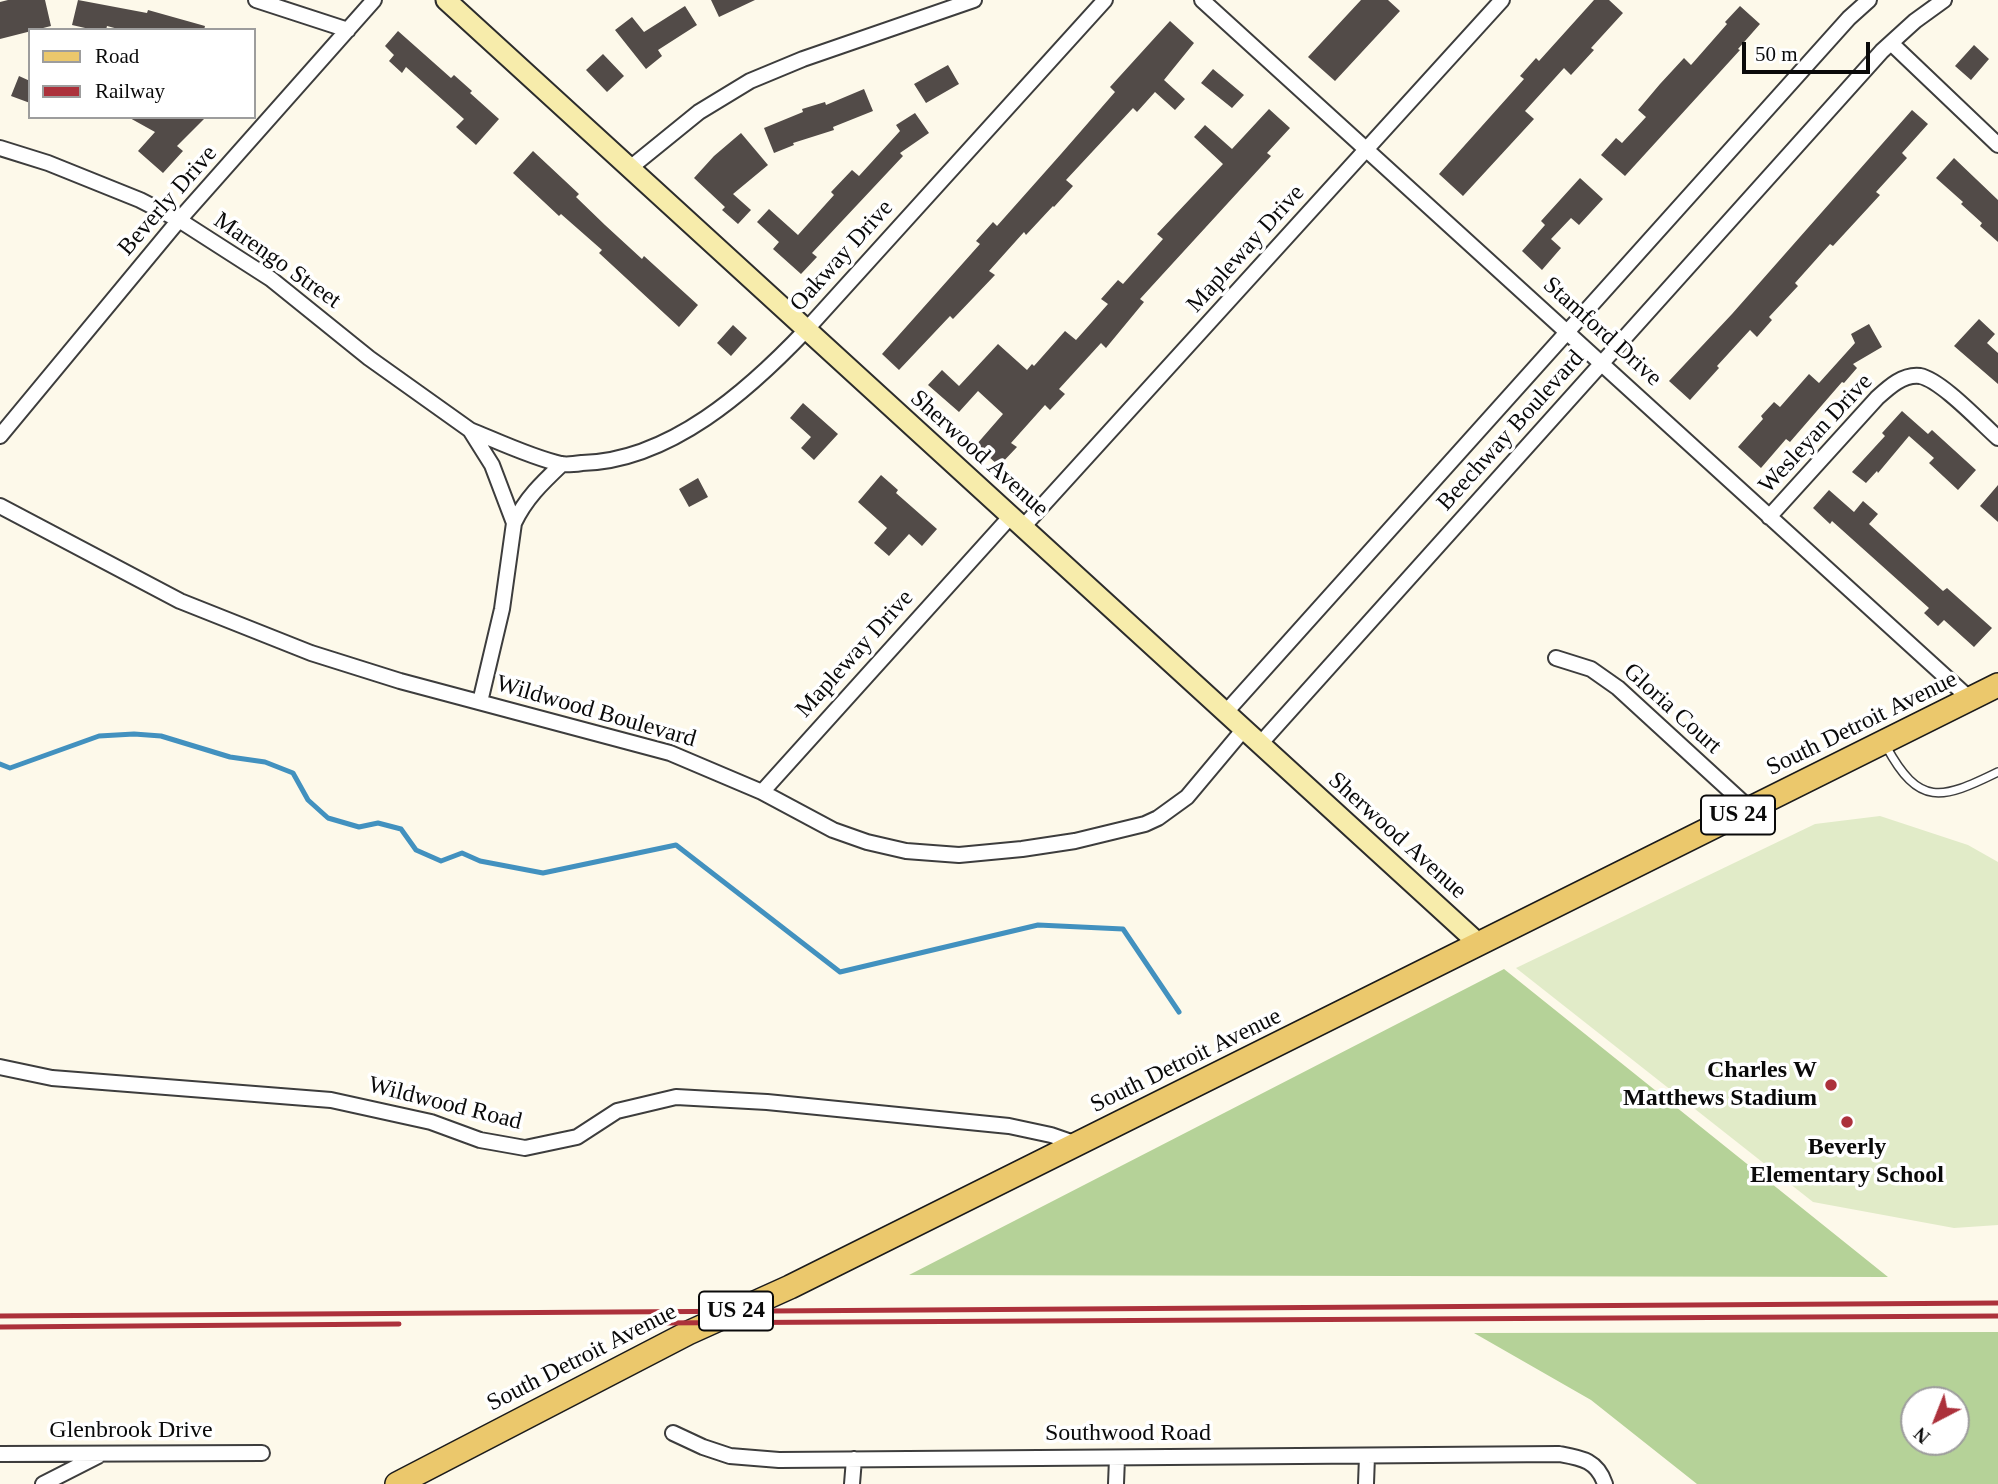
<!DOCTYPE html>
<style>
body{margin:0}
#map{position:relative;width:1998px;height:1484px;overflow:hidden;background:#fdf9ea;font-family:"Times New Roman",serif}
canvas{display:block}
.legend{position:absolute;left:28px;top:28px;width:228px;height:91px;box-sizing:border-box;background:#fff;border:2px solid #9d9d9d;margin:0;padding:9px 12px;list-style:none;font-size:21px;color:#0a0a0a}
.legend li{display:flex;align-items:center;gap:14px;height:35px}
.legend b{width:35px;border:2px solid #9d9d9d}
.north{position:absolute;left:1900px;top:1386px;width:70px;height:70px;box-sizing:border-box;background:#fff;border:2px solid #9d9d9d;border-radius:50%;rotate:222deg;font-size:19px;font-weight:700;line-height:28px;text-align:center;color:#0a0a0a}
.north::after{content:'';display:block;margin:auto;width:24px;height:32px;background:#ac313b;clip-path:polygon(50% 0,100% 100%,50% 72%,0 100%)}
.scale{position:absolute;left:1742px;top:42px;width:128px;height:32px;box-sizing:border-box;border:4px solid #0a0a0a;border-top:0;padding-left:9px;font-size:21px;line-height:24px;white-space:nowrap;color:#0a0a0a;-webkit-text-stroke:5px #fff;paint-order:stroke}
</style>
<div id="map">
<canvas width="1998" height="1484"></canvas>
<ul class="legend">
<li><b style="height:9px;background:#ebc86c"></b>Road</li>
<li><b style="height:9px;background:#ac313b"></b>Railway</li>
</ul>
<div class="north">N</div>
<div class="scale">50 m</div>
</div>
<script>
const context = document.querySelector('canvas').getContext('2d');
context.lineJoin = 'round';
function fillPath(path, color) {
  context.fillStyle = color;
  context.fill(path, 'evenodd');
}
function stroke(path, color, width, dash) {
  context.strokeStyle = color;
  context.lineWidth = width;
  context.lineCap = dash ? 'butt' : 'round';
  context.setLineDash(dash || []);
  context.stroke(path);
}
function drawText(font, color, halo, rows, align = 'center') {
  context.font = font + ' "Times New Roman",serif';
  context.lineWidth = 7;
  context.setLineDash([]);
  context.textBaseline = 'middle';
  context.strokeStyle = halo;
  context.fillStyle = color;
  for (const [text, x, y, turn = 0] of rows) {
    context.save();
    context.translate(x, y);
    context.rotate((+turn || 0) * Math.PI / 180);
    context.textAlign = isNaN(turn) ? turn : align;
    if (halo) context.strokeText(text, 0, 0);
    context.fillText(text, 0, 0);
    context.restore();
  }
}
fillPath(new Path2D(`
 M1504,969l384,308 -979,-2z
 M1998,1332v152h-301l-106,-84 -117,-67zM1914,1400h42v42h-42z`), '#b5d298');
fillPath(new Path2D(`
 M1880,816l88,29 30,17v363l-44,3 -141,-26 -297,-234 299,-144z`), '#e1ebc8');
stroke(new Path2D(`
 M0,764l10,4 89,-32 35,-2 27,2 69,21 35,5 28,11 15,27 20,18 31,9 19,-4 23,6 15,21 25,11 21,-8 18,8 63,12 133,-28 164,127 198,-47 85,4 56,83`), '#4291bf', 5);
fillPath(new Path2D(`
 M8,0h37l6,26 -51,13v-37z
 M78,0l69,13 1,-3 57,16 -1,4h-82l-15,-4 -1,4h-12l-22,-5z
 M711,0h44l-36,17z
 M1361,0h27l12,11 -65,70 -27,-24z
 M1594,0h15l14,13 -32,35 3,2 -23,25 -7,-7 -39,43 9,8 -71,77 -24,-22 85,-95 -4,-3 16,-18 3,3z
 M685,6l12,19 -39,25 4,6 -16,13 -31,-39 17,-13 12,15z
 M1740,6l20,18 -22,25 2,1 -115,126 -24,-21 15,-17 6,5 24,-26 -8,-7 22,-26 24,-26 7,7 36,-41 -2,-2z
 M1170,21l24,22 -30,37 21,19 -10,11 -20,-18 -18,20 -4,-4 -67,72 7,6 -19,21 -1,-1 -27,29 -2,-3 -35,39 6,4 -42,44 -3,-3 -51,54 -17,-16 98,-110 -4,-3 17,-19 4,4 64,-72 54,-62 -5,-5z
 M398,31l53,47 3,-3 18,16 -2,2 29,26 -23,26 -20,-18 8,-8 -58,-52 -4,6 -13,-12 5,-6 -9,-9z
 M1974,45l15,14 -18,21 -16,-14z
 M603,54l21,22 -17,16 -21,-22z
 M948,65l11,19 -33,19 -12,-19z
 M1213,69l31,26 -12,13 -31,-25z
 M19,76l11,5v22l-19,-7z
 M864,89l9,22 -40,16 1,3 -41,13 1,2 -20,8 -10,-25 39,-16 -1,-3 23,-7 1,3z
 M1269,109l21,19 -23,25 4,3 -131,143 4,3 -38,46 -5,-5 -42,46 6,5 -15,16 -5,-5 -34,38 6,4 -18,19 -23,-21 27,-31 -25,-23 -19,21 -31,-27 14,-15 17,16 39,-42 29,26 5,-6 2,2 31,-35 11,9 32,-36 -7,-5 17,-19 5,4 40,-45 -6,-5 66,-70 -29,-27 11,-12 27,24z
 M1912,110l16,14 -26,29 5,5 -31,34 4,3 -47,51 -3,-2 -35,39 3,3 -29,31 3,3 -15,17 -7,-7 -33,36 2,2 -29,32 -21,-19 63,-67z
 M915,113l14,20 -29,20 3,3 -91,97 5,4 -16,17 -28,-25 6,-7 -22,-20 12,-13 29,26 36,-40 -3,-3 21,-22 7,6 41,-45 -4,-6z
 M128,117h78l-29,29 6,5 -20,22 -25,-22 17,-19z
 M741,133l27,32 -35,29 18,16 -13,14 -16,-14 3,-3 -31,-29 20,-22z
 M533,151l46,43 -3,3 29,28 37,34 2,-3 54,49 -19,22 -80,-74 3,-3 -41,-36 -2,2 -46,-43z
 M1954,158l44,42v42l-18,-16 2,-3 -21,-19 2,-2 -27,-24z
 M1580,178l23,21 -24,26 -8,-7 -20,21 10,9 -19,22 -20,-19 23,-26 -4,-4z
 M1979,319l16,15 -8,9 11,10v31l-44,-38z
 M1869,324l13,23 -29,17 4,4 -13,15 -2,-1 -52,60 -4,-3 -25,29 -23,-21 25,-28 -2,-3 13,-14 6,5 29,-33 10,9 36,-40 -4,-9z
 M733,325l14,13 -16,18 -14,-13z
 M803,403l35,31 -24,26 -13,-12 10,-11 -21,-19z
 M1902,411l26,23 4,-4 44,40 -18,20 -29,-27 5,-5 -25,-22 -31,37 -1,-2 -11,12 -14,-11 33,-36 -3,-3z
 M881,475l17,15 -2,3 41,36 -15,17 -13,-12 -20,22 -15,-13 13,-15 -29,-26z
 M698,478l10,19 -19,10 -10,-18z
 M1998,485v37l-18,-16z
 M1829,490l25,22 9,-11 15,13 -9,10 74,67 4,-3 45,40 -18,19 -30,-27 -6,6 -14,-13 5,-5 -97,-87 -2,3 -17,-16z`), '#524b48');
const lane = new Path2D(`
 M1886,746c33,61 55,54 112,26`);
const street = new Path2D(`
 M256,0l92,30
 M1202,0l768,699
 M1891,43l107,102
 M0,148l48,15 92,37 39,20 92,59 98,79 101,72 22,35 22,58 -12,86 -22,93
 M630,168l69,-56 51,-31 53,-22 171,-59
 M470,430c27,11 63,28 91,34 6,1 14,0 21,-1 88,-2 167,-73 224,-133l299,-330
 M0,436l179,-216 195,-220
 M0,506l180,95 131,52 89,28 270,72 92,39 71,38 34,12 39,9 53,4 63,-6 53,-8 70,-17 13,-6 29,-21 57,-68
 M1769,517l108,-119c12,-11 26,-24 43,-22 21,4 61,47 78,62
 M514,523c12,-25 28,-40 48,-59
 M1023,527l479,-527
 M1556,658l35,11 27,19 132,121
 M1226,712l623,-694 20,-18
 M1260,744l622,-693 33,-30 29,-21
 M762,792l249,-276
 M0,1067l52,11 279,22 100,22 49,18 45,8 52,-11 40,-26 59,-14 91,5 242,24 42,9 26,9
 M673,1433l30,14 27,9 49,4 780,-6c22,4 38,6 46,30
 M0,1454l262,-1
 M43,1484l55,-28
 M852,1484l2,-25
 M1116,1484l1,-26
 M1366,1484l1,-28`);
const secondary = new Path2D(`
 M446,0l1032,943`);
const primary = new Path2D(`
 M397,1484l291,-151 102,-46 1208,-602`);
stroke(lane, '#3d3d3d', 10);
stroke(street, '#3d3d3d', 18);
stroke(secondary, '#2c2c2c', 23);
stroke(primary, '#1b1b1b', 26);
stroke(lane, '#fff', 7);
stroke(street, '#fff', 14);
stroke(secondary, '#f7ecab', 19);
stroke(primary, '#ebc86c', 23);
stroke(new Path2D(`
 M0,1316l1998,-13
 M654,1323l1344,-7
 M0,1327l399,-3`), '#ac313b', 5);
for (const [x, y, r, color] of [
 [1831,1085,7,"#ac313b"],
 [1847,1122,7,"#ac313b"]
]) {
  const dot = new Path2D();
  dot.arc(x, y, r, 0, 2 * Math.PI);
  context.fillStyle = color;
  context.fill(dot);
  stroke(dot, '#fff', 2.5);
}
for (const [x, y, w] of [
 [1738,815,74],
 [736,1311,74]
]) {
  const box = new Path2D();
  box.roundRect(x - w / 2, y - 19.5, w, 39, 5);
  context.fillStyle = '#fff';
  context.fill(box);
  stroke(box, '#0a0a0a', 2);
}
drawText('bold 23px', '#0a0a0a', null, [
 ["US 24",1738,815],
 ["US 24",736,1311]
]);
drawText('24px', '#0a0a0a', '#fff', [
 ["Beverly Drive",168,201,-49],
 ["Mapleway Drive",1246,249,-48],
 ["Oakway Drive",842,256,-48],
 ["Marengo Street",277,261,35],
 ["Stamford Drive",1602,332,42],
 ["Beechway Boulevard",1511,431,-48],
 ["Wesleyan Drive",1816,434,-47],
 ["Sherwood Avenue",979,454,42],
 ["Mapleway Drive",855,654,-48],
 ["Gloria Court",1672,709,42],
 ["Wildwood Boulevard",596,712,16],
 ["South Detroit Avenue",1862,724,-26],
 ["Sherwood Avenue",1397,836,42],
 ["South Detroit Avenue",1186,1061,-26],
 ["Wildwood Road",445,1104,14],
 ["South Detroit Avenue",582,1358,-27],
 ["Glenbrook Drive",131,1431],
 ["Southwood Road",1128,1434]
]);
drawText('bold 24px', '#0a0a0a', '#fff', [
 ["Charles W",1817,1071],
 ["Matthews Stadium",1817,1099],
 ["Beverly",1847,1148,"center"],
 ["Elementary School",1847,1176,"center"]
], 'right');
</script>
